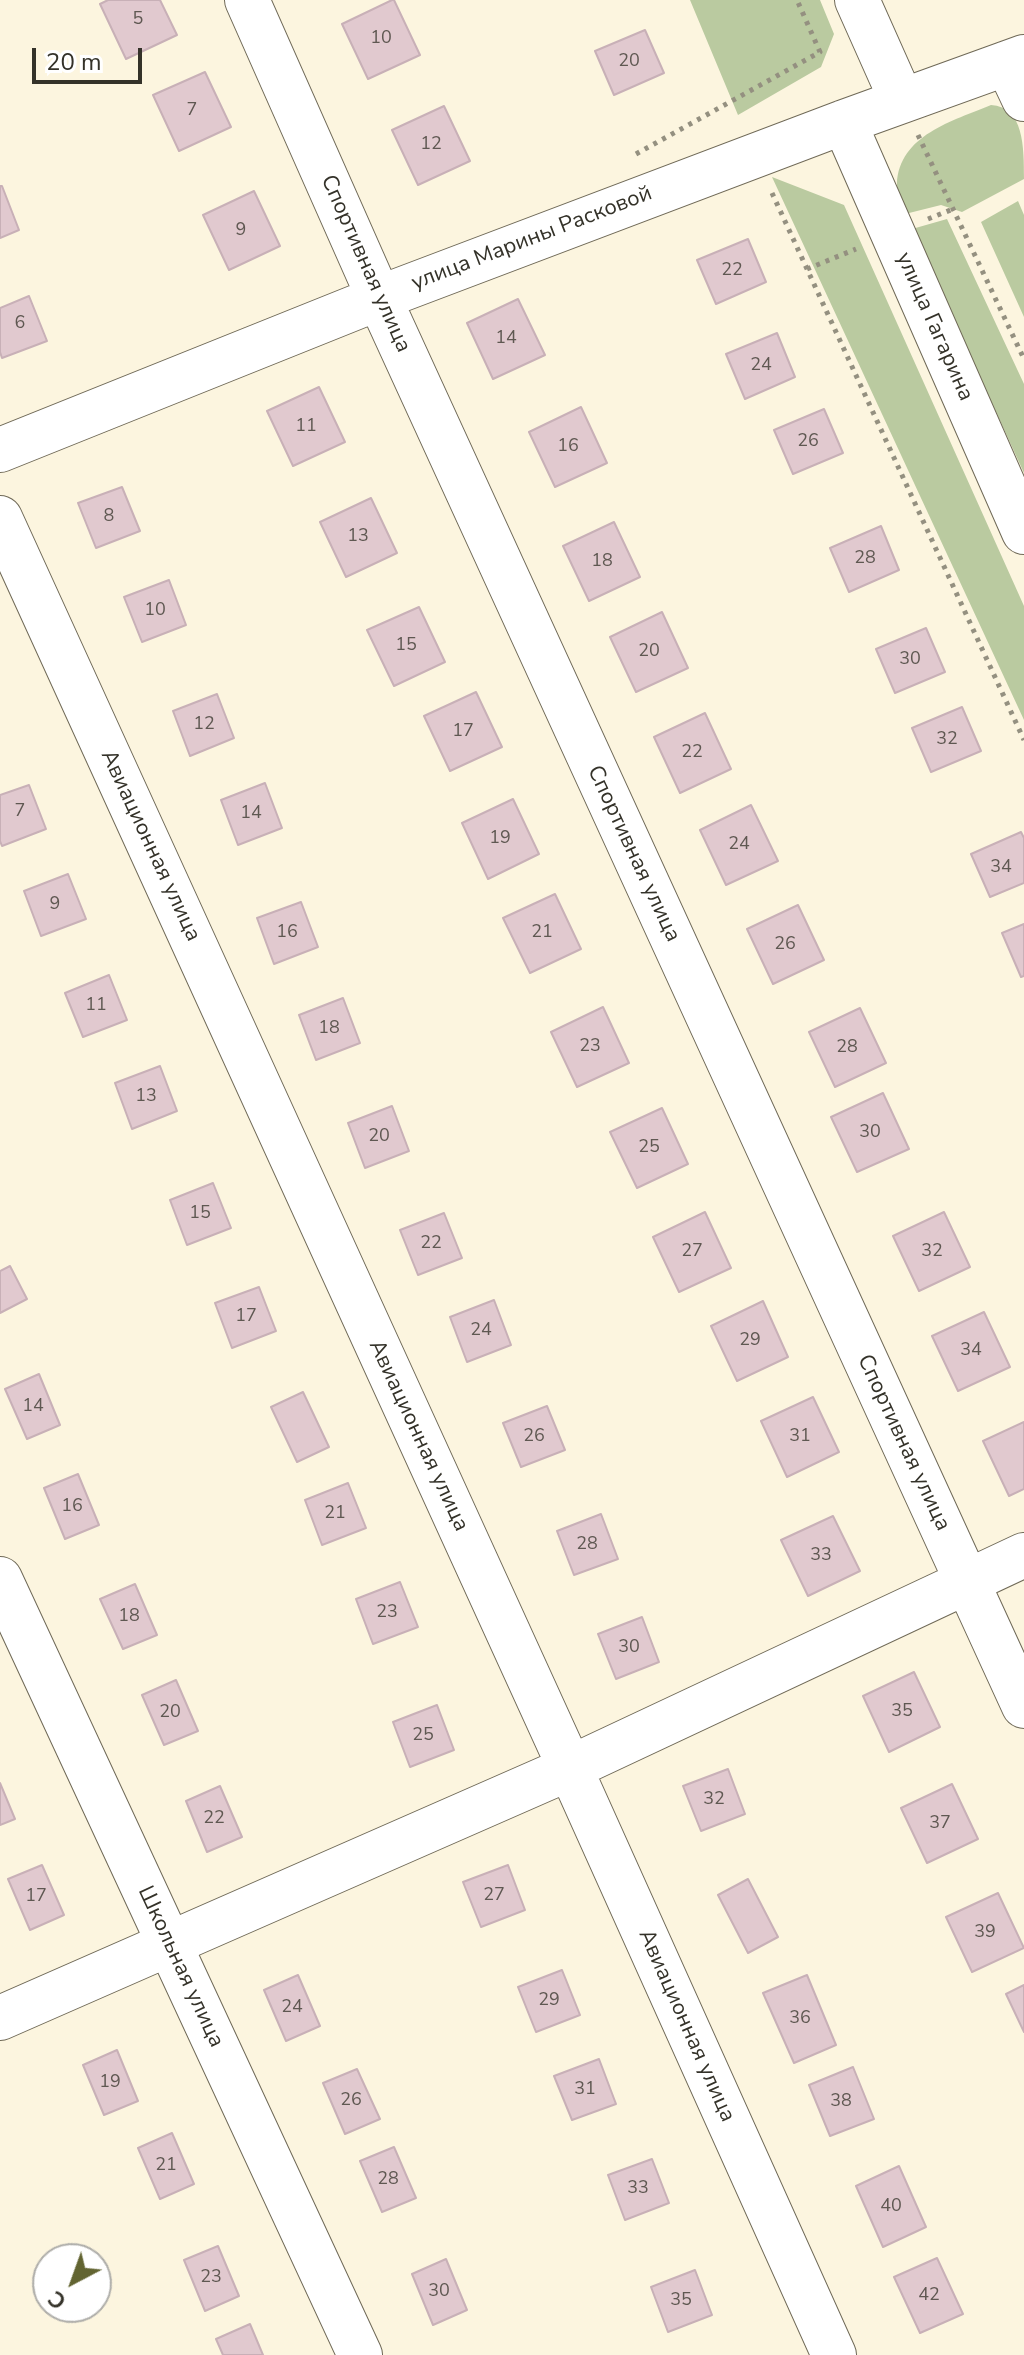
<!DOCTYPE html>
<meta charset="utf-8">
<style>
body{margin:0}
#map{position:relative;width:1024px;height:2355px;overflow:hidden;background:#fcf5df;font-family:"Nunito Sans",sans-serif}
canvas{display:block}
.north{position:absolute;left:32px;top:2243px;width:80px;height:80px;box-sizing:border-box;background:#fff;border:2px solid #aeada9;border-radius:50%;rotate:221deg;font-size:22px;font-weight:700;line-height:32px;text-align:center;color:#343229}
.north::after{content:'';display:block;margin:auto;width:28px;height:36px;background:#626431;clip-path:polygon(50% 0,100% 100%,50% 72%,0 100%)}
.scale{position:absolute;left:32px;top:48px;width:110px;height:36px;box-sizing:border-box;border:4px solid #343229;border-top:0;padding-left:10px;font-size:24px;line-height:28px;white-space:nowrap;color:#343229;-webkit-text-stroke:6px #fff;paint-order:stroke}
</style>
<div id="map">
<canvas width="1024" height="2355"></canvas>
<div class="north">С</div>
<div class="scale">20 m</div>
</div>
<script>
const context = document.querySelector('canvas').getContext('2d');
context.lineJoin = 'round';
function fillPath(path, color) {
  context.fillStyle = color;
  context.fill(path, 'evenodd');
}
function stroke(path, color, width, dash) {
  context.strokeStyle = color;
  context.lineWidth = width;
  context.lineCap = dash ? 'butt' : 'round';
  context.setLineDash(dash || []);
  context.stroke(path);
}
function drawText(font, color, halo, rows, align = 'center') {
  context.font = font + ' "Nunito Sans",sans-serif';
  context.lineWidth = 6;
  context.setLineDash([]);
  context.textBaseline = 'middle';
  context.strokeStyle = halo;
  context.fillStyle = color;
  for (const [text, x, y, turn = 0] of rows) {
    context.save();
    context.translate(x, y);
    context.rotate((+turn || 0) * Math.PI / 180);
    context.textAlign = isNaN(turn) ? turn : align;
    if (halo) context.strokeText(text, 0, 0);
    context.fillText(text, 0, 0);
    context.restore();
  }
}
fillPath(new Path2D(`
 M690,0h130l14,34 -13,33 -83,48z
 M991,105c33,2 33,42 33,74l-62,33 -21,-7 -40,10c-1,-9 -4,-21 -4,-31 2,-49 56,-63 94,-79z
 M772,177l72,28 180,401v114z
 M1018,201l6,14v102l-43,-95z
 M947,219l77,165v89l-112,-244z`), '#bacaa0');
const building = new Path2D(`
 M108,0h52l17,35 -51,24 -26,-55z
 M392,0h2l26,55 -52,24 -26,-55z
 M645,30l19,43 -50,22 -19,-44z
 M205,72l26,55 -52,24 -26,-56z
 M444,106l26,55 -52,24 -26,-55z
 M0,186h2l17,44 -19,8z
 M254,191l26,55 -51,24 -26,-55z
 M748,239l18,43 -50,22 -19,-44z
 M29,296l18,45 -45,17 -2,-6v-44z
 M518,299l27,56 -52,24 -26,-56z
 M777,333l18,44 -50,22 -19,-45z
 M319,387l26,55 -52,24 -26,-55z
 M581,407l26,56 -52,24 -26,-55z
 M824,409l19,44 -50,21 -19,-44z
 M122,487l18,44 -44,17 -18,-45z
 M371,498l26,55 -51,24 -26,-55z
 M614,522l26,55 -51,24 -26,-55z
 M881,526l18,44 -50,22 -19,-44z
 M169,580l17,45 -44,17 -18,-45z
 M419,607l26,55 -51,24 -27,-56z
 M662,612l26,56 -52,24 -26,-55z
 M926,628l19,44 -50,21 -19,-44z
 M476,692l26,55 -52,24 -26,-55z
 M217,694l17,44 -44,18 -17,-45z
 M962,707l19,44 -50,21 -19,-44z
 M705,713l26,56 -51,24 -26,-56z
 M265,783l17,45 -44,17 -17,-45z
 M29,785l17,44 -44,17 -2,-5v-46z
 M513,799l26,55 -51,25 -26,-56z
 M751,805l27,56 -52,24 -26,-55z
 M1021,832l3,6v45l-34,14 -19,-43z
 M68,874l18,45 -45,17 -17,-45z
 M555,894l26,55 -51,24 -27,-55z
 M301,902l17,45 -44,17 -17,-46z
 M798,905l26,55 -51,24 -26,-55z
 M1024,924v52l-3,1 -19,-44z
 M109,975l18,45 -44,17 -18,-44z
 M343,998l17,45 -44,17 -17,-45z
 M603,1007l26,56 -52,24 -26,-55z
 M860,1008l26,55 -51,24 -26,-55z
 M160,1066l17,45 -45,18 -17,-46z
 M883,1093l26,56 -52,23 -26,-55z
 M392,1106l17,45 -44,17 -17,-45z
 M662,1108l26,56 -51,24 -27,-56z
 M213,1183l18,45 -44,17 -17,-45z
 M705,1212l26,56 -52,24 -26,-55z
 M944,1212l26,55 -51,24 -26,-55z
 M444,1213l18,45 -44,17 -18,-45z
 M10,1266l17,33 -27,14v-42z
 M259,1287l17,44 -44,17 -17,-45z
 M494,1300l17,45 -44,17 -17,-45z
 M763,1301l25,56 -51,24 -26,-55z
 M984,1312l26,55 -52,24 -26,-55z
 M39,1374l21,51 -33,14 -22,-50z
 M303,1392l26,55 -32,15 -26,-55z
 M813,1397l26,55 -52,25 -26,-56z
 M547,1406l18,44 -44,17 -18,-44z
 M1024,1422v67l-15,7 -26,-55z
 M78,1474l21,51 -34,14 -21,-51z
 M348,1483l18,45 -44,17 -17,-45z
 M601,1514l17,45 -44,16 -17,-44z
 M833,1516l27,55 -52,25 -27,-56z
 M400,1582l18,45 -45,17 -17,-45z
 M135,1584l22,51 -34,14 -23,-50z
 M642,1617l17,45 -43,17 -18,-45z
 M914,1672l26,55 -51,25 -26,-56z
 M176,1680l22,51 -34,14 -22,-50z
 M437,1705l17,45 -44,17 -17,-45z
 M728,1769l17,45 -44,17 -18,-45z
 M0,1783l15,36 -15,6z
 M952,1784l26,55 -51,24 -26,-55z
 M220,1786l22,51 -35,15 -21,-51z
 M42,1865l22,50 -34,15 -22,-51z
 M508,1865l17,45 -44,17 -18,-45z
 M748,1879l30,58 -30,16 -30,-58z
 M998,1893l26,55 -52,24 -26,-55z
 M562,1970l18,45 -44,17 -18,-45z
 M298,1975l22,51 -34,15 -22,-51z
 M807,1975l29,70 -42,18 -31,-70z
 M1024,1985v47l-18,-38z
 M117,2050l21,51 -34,14 -21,-50z
 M599,2059l17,45 -44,16 -18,-44z
 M853,2067l21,52 -44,17 -21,-51z
 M357,2069l23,50 -35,15 -22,-51z
 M172,2133l22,51 -34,15 -22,-51z
 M394,2147l22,51 -34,14 -22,-51z
 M652,2159l17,44 -44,17 -17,-45z
 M899,2166l27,61 -43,20 -27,-61z
 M218,2246l21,50 -34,15 -21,-51z
 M937,2258l26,56 -43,19 -26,-56z
 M446,2259l21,51 -34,15 -21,-51z
 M695,2270l17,45 -44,17 -17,-45z
 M250,2324l13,31h-40l-7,-16z`);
fillPath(building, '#e1c9cf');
stroke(building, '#c8b0b7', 2);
const minor = new Path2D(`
 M247,0l132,298 645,1408
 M857,0l45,101
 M1007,63l17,36
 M844,122l180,410
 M0,450l379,-152 465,-176 180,-65
 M0,518l570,1250 264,587
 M0,1579l360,776
 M0,2018l570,-250 454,-213`);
stroke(minor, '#6f6957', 46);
stroke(new Path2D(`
 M918,135l106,224
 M636,154l184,-102 -23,-52
 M772,193l252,547
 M928,219l25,-10
 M807,269l49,-20`), '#949080', 5, [4, 6]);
stroke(minor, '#fff', 44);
drawText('18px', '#5f5852', null, [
 ["5",138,20],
 ["10",381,39],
 ["20",629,62],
 ["7",192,111],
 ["12",431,145],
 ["9",241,231],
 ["22",732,271],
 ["6",20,324],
 ["14",506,339],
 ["24",761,366],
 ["11",306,427],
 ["26",808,442],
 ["16",568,447],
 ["8",109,517],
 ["13",358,537],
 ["28",865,559],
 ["18",602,562],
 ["10",155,611],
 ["15",406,646],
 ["20",649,652],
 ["30",910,660],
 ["12",204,725],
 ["17",463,732],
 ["32",947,740],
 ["22",692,753],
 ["7",20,812],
 ["14",251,814],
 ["19",500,839],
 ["24",739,845],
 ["34",1001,868],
 ["9",55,905],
 ["16",287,933],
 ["21",542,933],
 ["26",785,945],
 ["11",96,1006],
 ["18",329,1029],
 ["23",590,1047],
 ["28",847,1048],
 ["13",146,1097],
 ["30",870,1133],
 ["20",379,1137],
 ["25",649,1148],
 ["15",200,1214],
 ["22",431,1244],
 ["27",692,1252],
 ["32",932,1252],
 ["17",246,1317],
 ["24",481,1331],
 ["29",750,1341],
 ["34",971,1351],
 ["14",33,1407],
 ["26",534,1437],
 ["31",800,1437],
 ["16",72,1507],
 ["21",335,1514],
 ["28",587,1545],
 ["33",821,1556],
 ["23",387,1613],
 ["18",129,1617],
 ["30",629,1648],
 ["35",902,1712],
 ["20",170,1713],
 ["25",423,1736],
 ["32",714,1800],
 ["22",214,1819],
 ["37",940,1824],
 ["27",494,1896],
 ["17",36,1897],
 ["39",985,1933],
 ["29",549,2001],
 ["24",292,2008],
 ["36",800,2019],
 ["19",110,2083],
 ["31",585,2090],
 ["26",351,2101],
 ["38",841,2102],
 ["21",166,2166],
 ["28",388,2180],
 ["33",638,2189],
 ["40",891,2207],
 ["23",211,2278],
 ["30",439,2292],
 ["42",929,2296],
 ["35",681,2301]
]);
drawText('22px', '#343229', '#fff', [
 ["улица Марины Расковой",532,239,-21],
 ["Спортивная улица",365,264,66],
 ["улица Гагарина",934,327,66],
 ["Авиационная улица",150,846,65],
 ["Спортивная улица",633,854,65],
 ["Авиационная улица",418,1436,65],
 ["Спортивная улица",903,1443,65],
 ["Школьная улица",180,1967,65],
 ["Авиационная улица",686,2026,66]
]);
</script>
